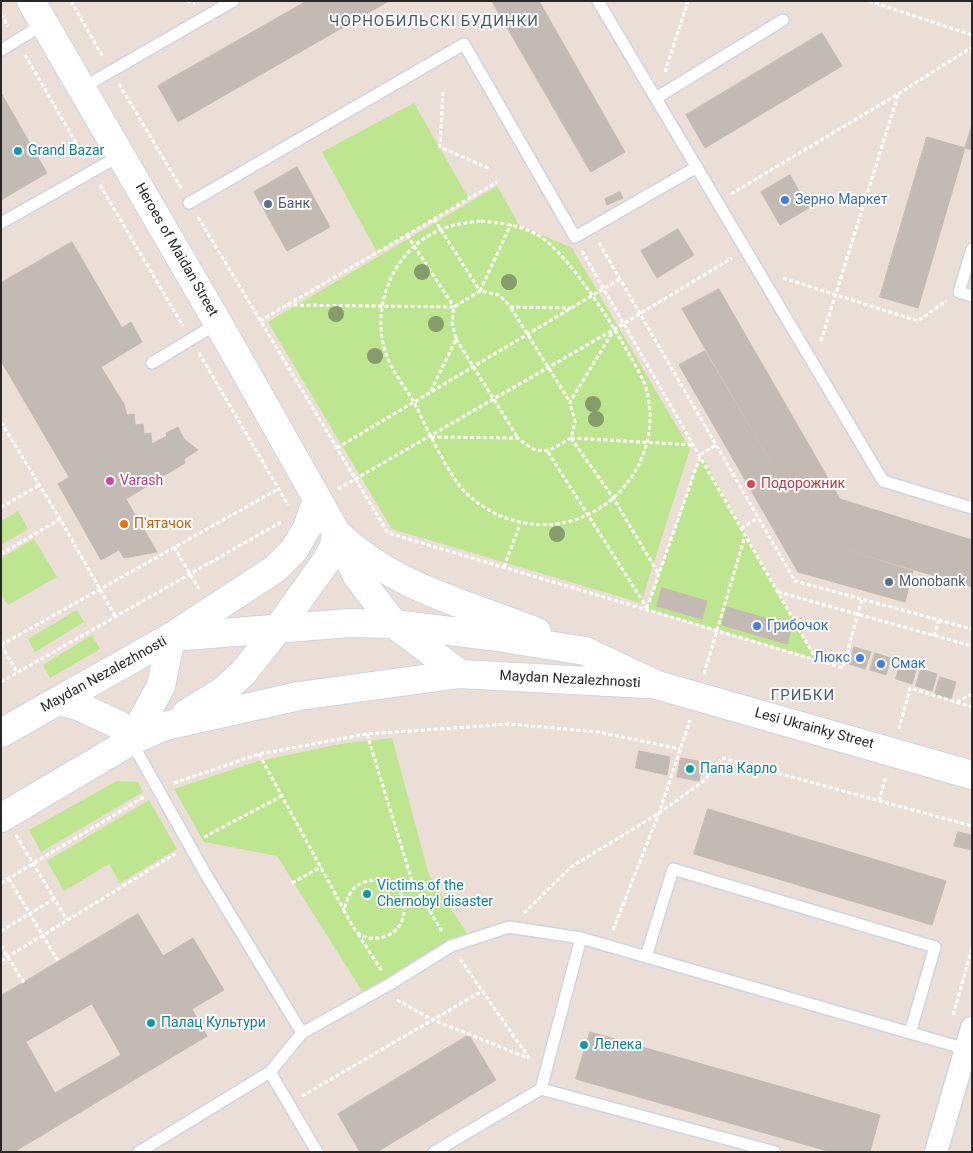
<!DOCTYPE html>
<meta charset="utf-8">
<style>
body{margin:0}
#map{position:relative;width:973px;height:1153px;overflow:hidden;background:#ebded7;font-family:Roboto,sans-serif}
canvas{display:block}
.frame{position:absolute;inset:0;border:2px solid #272727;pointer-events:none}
</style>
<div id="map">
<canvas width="973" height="1153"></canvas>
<div class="frame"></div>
</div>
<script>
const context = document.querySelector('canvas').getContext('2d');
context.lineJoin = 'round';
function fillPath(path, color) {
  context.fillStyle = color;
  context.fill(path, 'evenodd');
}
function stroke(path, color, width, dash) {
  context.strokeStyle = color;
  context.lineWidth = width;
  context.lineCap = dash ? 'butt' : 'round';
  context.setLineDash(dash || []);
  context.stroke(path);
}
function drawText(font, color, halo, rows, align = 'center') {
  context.font = font + ' Roboto,sans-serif';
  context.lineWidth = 4;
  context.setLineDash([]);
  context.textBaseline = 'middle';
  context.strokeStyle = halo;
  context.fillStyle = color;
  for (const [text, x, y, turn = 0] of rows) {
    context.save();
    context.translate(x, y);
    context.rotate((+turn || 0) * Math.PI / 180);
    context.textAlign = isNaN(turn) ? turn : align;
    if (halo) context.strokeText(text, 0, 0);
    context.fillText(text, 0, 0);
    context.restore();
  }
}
fillPath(new Path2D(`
 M414,103l55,96 -92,53 -55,-100z
 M497,186l22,39 53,23 118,201 -49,154 -249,-74 -124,-207z
 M701,454l115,205 -169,-50z
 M18,511l10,18 -27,16v-24z
 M34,539l23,38 -49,28 -7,-11v-36z
 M77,610l7,12 -49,30 -7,-13z
 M92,635l8,14 -50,29 -7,-13z
 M392,738l37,137 43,66 -105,58 -90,-143 -73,-14 -30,-53 81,-27 85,-18z
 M117,781l21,1 5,10 -102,60 -12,-22z
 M149,800l28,49 -57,34 -11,-19 -45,27 -17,-30z`), '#bee590');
const building = new Path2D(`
 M307,1h82l-211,121 -20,-36z
 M492,1h47l86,151 -34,20z
 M822,33l20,33 -137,82 -19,-33z
 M1,93l46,80 -46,27z
 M972,125v25l-7,-2z
 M927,137l38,11 -47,160 -38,-11z
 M297,167l33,60 -43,24 -33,-59z
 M790,175l19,33 -29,17 -19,-33z
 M620,192l3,6 -16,7 -2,-6z
 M678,229l16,26 -37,23 -16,-27z
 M72,242l50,86 9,-6 11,20 -41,25 23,37 -45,27 17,30 -27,16 -68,-116v-78z
 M719,289l121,210 132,41v47l-155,-46 -135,-232z
 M705,351l112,190 96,30 -8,31 -107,-30 -119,-207z
 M124,404l3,11 7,-1 1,11 8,-1 1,10 7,-1 1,11 15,-8 -1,-3 12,-6 6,12 14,11 -14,9 1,4 -59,36 31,53 -33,6 -5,-8 -18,10 -43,-76 38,-23 -17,-30z
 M662,588l45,13 -5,18 -45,-13z
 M727,607l65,19 -5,18 -65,-19z
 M854,647l17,5 -6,17 -16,-5z
 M875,653l16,5 -5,17 -16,-5z
 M900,665l16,5 -4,14 -16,-5z
 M921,669l16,5 -5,17 -16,-5z
 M940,677l16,5 -5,17 -16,-5z
 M639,751l31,6 -3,18 -31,-7z
 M681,758l22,4 -4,19 -22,-4z
 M708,809l238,72 -14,44 -238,-71z
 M958,832l14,3v15l-18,-4z
 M138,914l25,42 30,-18 31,52 -32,19 15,27 -193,116h-13v-156zM92,1004l29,51 -66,38 -29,-51z
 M590,1032l290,83 -10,37h-39l-255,-73z
 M469,1035l27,45 -119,72h-17l-22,-38z`);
fillPath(building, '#c2bab3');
stroke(building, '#c6bab1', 1);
const lane = new Path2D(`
 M598,1l285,480 89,27
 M1,50l43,-26
 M82,88l151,-87
 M656,98l127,-78
 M189,203l275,-159 111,193 122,-70
 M1,223l120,-68
 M972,249l-13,43 13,4
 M152,363l66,-40
 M131,741l74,132 97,160
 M581,938l385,111
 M646,957l27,-88 262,78 -25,86
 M270,1072l47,80
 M541,1089l234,63
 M139,1152l131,-80 32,-39 88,-49 61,-38 58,-19 72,11 -40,151 -107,63`);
const street = new Path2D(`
 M936,1152l36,-124`);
const secondary = new Path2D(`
 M31,1l187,322 118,209 21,44 37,48 66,50
 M341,537c55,51 128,68 196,95
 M171,637l179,-14 44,1 97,12 94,15 72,34 315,90
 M58,701l20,5 41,19 12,16 30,-55 10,-49
 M186,714l37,-23 20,-18 34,-43 50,-70 7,-14 2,-14
 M1,733l170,-96 104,-68 19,-19 13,-22 10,-28
 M1,818l130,-77 34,-15 134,-30 161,-22 186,10`);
stroke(lane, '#ccd5e1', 14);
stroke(street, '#ccd5e1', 25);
stroke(secondary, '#ccd5e1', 30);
stroke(new Path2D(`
 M1,1h1
 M71,1l32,56
 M187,1l8,2
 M869,1l103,34
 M1,14l7,12
 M25,55l60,103
 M665,72l23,-71
 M119,84l62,104
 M443,92l-3,55 50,22
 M100,185l83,141
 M731,194l167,-100 74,-47
 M198,217l190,316 455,135 19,-69
 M434,219l46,72
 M481,221c20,2 38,4 55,13 35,19 89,110 107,146 4,8 6,21 7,30 2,28 -9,58 -27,78 -42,48 -112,48 -157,5 -16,-15 -39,-64 -49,-85 -9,-18 -24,-34 -31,-54 -15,-43 4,-97 44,-119 16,-10 33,-12 51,-14z
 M407,235l47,72
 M599,243l196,338 177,48
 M582,251l234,408
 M783,278l135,43 28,-20
 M480,291l31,-67
 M287,305l167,2
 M511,308l59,94
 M260,321l237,-139
 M456,339l62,99
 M821,341l77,-246
 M199,353l89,152
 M431,391l25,-52 -4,-17 2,-15 26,-16 19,4 12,12 60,1
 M1,422l59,97 55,97
 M431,437l87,1c23,20 29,14 53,0l4,-16 -5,-20 42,-69
 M571,438l43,61 44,74
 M571,438l123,7
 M337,448l283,-169
 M548,452l99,156
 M338,489l275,-159 119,-72
 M1,507l39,-22
 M741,528l17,-10
 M174,547l25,42
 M1,554l59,-35
 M504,567l16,-43
 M778,592l194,54
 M647,608l54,-154 15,-9
 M934,636l5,-16
 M1,645l277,-156
 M1,645l16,27
 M704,674l41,-138
 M1,682l280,-160
 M957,702l15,-8
 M899,729l11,-41 62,19
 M367,734l45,147 31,52
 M259,754l85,156
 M174,783l85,-29 108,-20 143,-10 88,8 82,17
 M879,801l7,-25
 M16,835l51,85
 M204,837l78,-41
 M9,879l49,82
 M380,879l19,9c4,12 8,23 2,35 -7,15 -32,21 -44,9 -5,-6 -9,-15 -13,-21 6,-24 12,-29 36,-32z
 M1,883l143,-86
 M292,883l29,-16
 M399,888l13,-7
 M524,913l47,-46 88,-54 46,-33 17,-22 250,68
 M613,930l46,-117 31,-93
 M1,931l53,-32
 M358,934l24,37
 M1,946l23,37
 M460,959l69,99
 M1,961l174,-107
 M397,1000l34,19 97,39
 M953,1015l19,-67
 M302,1096l180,-105`), '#fff', 3, [4, 2.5]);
stroke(lane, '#fff', 11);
stroke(street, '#fff', 22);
stroke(secondary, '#fff', 28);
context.fillStyle = '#879c6c';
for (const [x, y] of [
 [422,272],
 [509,282],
 [336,314],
 [436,324],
 [375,356],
 [593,404],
 [596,419],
 [557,534]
]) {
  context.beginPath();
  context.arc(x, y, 8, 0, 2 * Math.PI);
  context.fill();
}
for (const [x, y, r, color] of [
 [18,151,5,"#0f9aa8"],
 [785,200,5,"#3f7fe0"],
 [268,204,5,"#5c6f8a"],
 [110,481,5,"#d1479c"],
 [751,484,5,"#e0444e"],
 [124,524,5,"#e8710a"],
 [889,582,5,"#5c6f8a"],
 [757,626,5,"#3f7fe0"],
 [860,658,5,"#3f7fe0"],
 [881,664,5,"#3f7fe0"],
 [690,769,5,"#0f9aa8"],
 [367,894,5,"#0f9aa8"],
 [151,1023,5,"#0f9aa8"],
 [584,1045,5,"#0f9aa8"]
]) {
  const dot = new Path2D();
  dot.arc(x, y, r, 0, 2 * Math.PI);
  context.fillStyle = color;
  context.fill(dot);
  stroke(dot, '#fff', 2);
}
drawText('14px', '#0d838f', '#fff', [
 ["Grand Bazar",28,151],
 ["Папа Карло",700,769],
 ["Victims of the",377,886],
 ["Chernobyl disaster",377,902],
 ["Палац Культури",161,1023],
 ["Лелека",594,1045]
], 'left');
drawText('14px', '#366cbe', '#fff', [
 ["Зерно Маркет",795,200],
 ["Грибочок",767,626],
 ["Люкс",850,658,"right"],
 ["Смак",891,664]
], 'left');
drawText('14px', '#4e5e75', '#fff', [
 ["Банк",278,204],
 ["Monobank",899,582]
], 'left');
drawText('14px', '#272727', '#fff', [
 ["Heroes of Maidan Street",176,250,60],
 ["Maydan Nezalezhnosti",104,675,-29],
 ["Maydan Nezalezhnosti",570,680,3],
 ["Lesi Ukrainky Street",814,729,15]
]);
drawText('14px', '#b23c85', '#fff', [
 ["Varash",120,481]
], 'left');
drawText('14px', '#be3a42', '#fff', [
 ["Подорожник",761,484]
], 'left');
drawText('14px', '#c56008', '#fff', [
 ["П'ятачок",134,524]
], 'left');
context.letterSpacing = '1px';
drawText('15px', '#465979', '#fff', [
 ["ЧОРНОБИЛЬСКІ БУДИНКИ",434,22],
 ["ГРИБКИ",803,696]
]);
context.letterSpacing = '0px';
</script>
